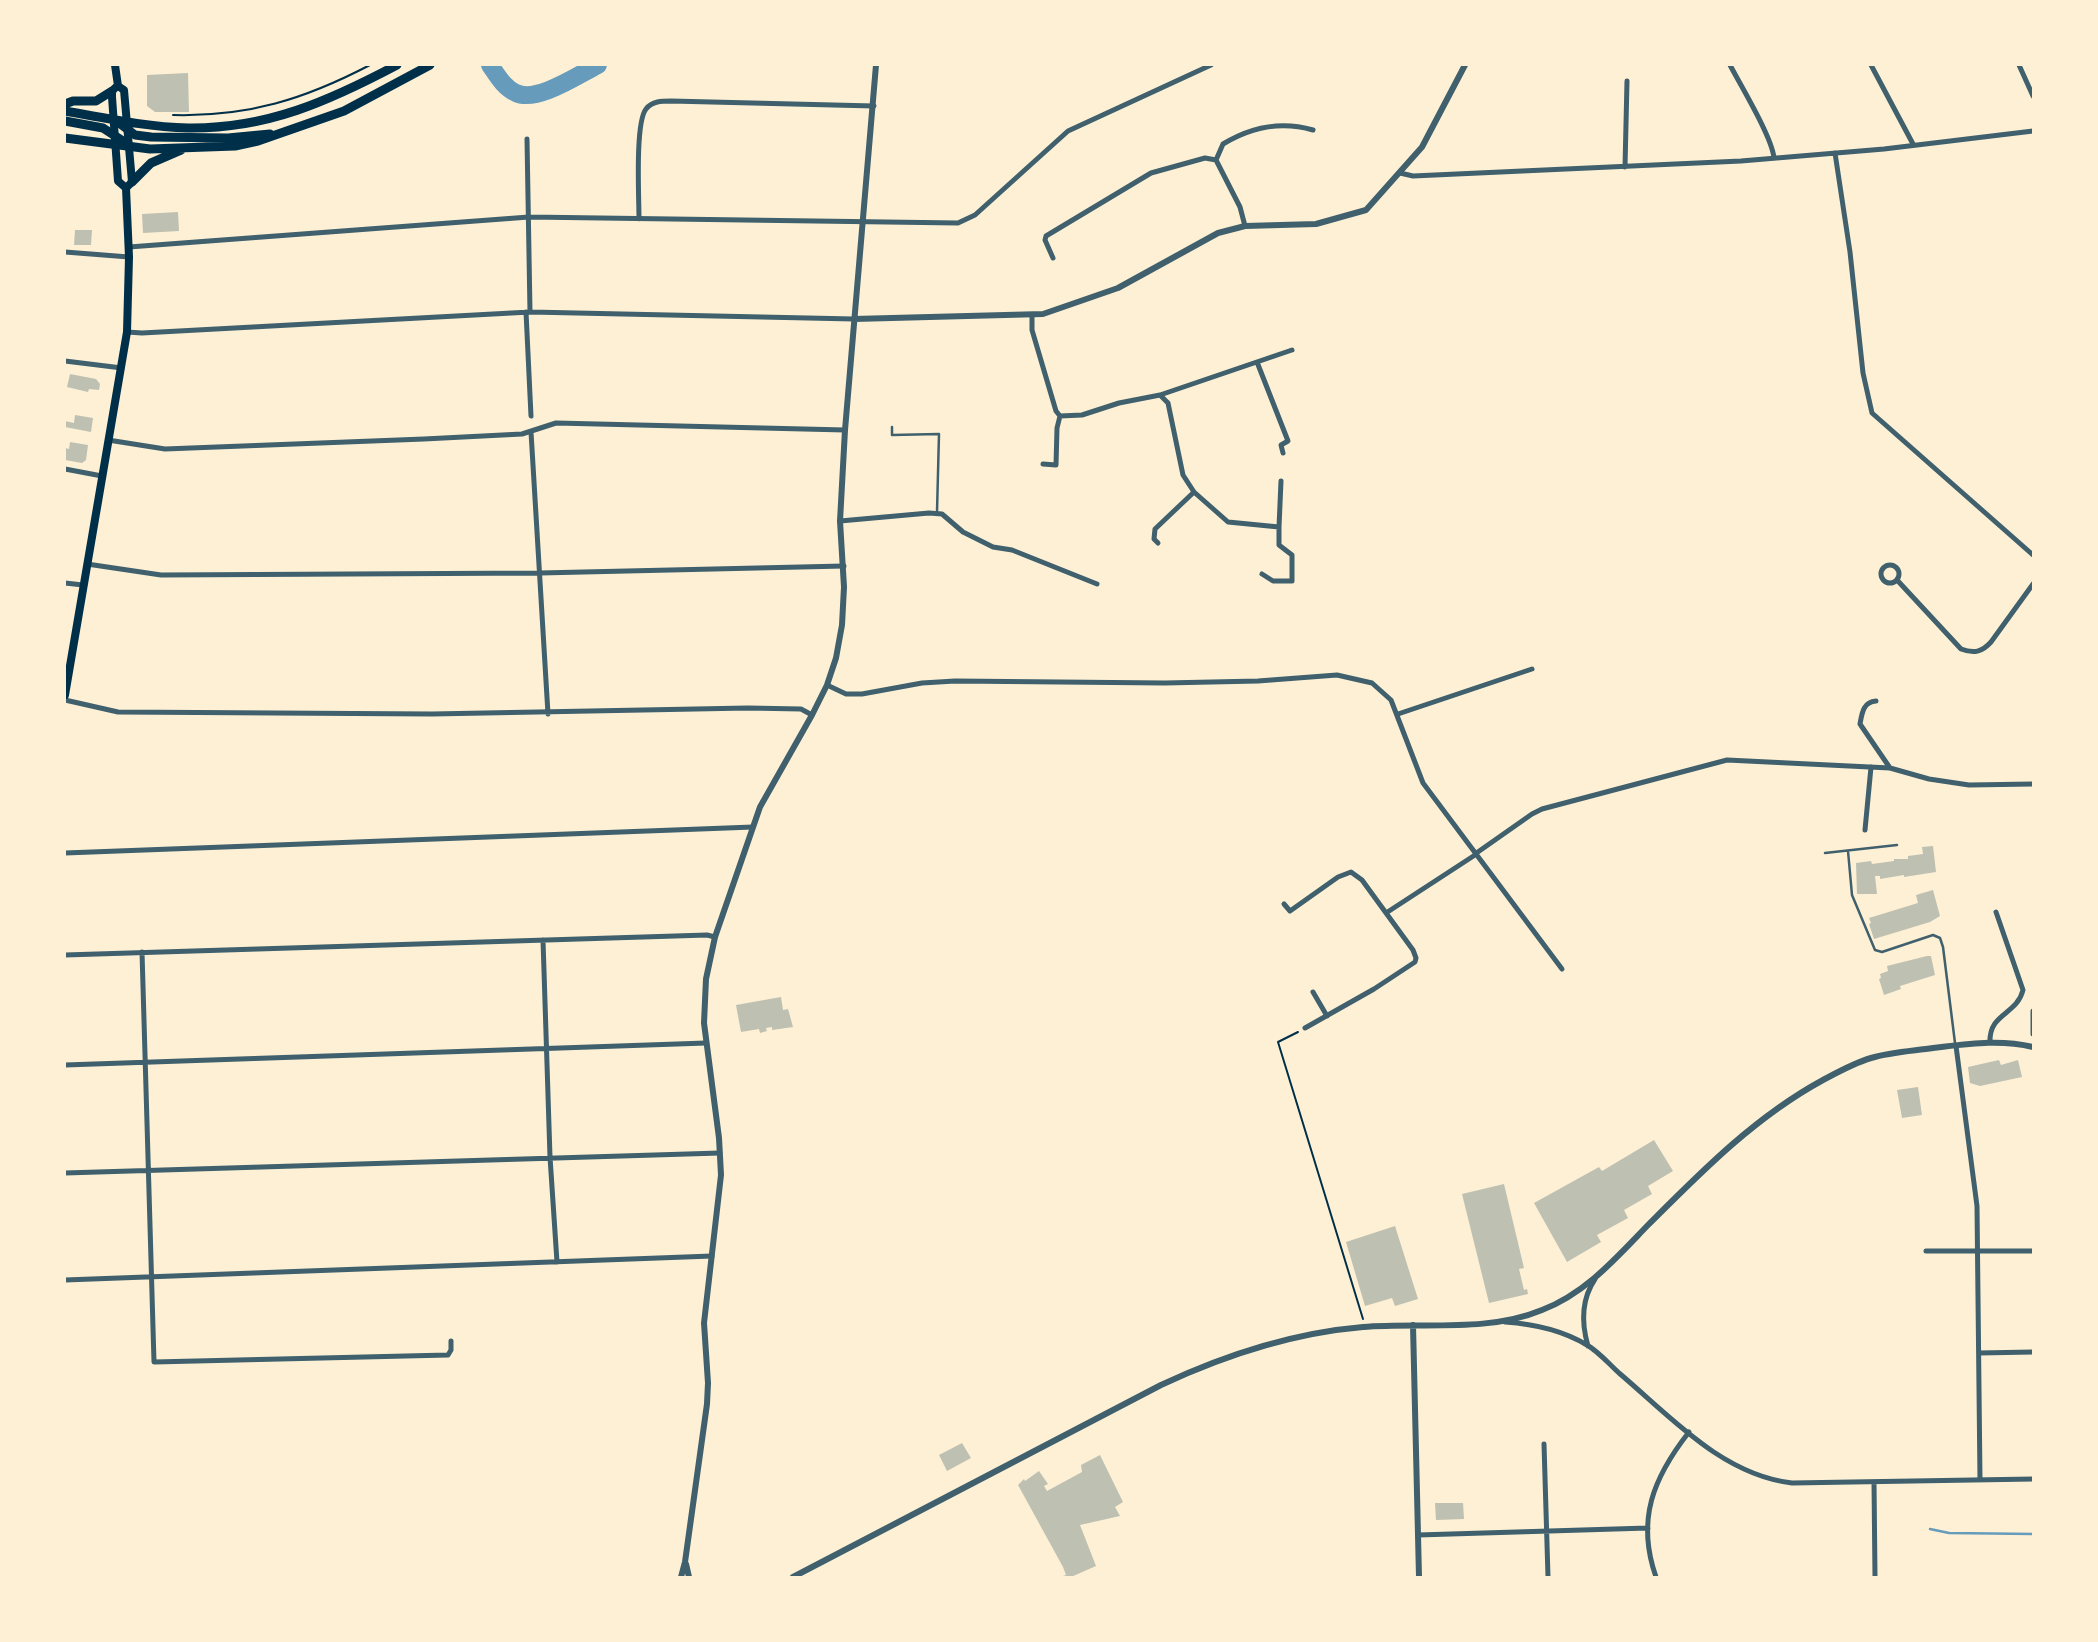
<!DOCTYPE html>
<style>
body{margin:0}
#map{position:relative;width:2098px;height:1642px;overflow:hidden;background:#fdf0d5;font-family:"Crimson Pro",serif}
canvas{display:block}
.frame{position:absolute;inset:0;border:66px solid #fdf0d5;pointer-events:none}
</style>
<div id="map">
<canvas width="2098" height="1642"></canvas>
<div class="frame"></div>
</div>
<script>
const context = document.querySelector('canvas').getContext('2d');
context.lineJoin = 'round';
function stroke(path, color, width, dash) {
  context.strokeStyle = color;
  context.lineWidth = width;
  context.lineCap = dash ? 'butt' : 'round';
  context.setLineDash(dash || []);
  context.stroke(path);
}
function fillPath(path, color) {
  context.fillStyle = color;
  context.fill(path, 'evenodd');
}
stroke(new Path2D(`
 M1930,1529l19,4 84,1`), '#669bbc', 2.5);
stroke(new Path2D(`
 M490,65c7,10 14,23 26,28 21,10 62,-18 82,-28`), '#669bbc', 18);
fillPath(new Path2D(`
 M188,73l1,39h-34l-8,-6v-31z
 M178,212l1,19 -36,2 -1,-19z
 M75,230h17l-1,15h-17z
 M70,374l26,5 4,5 -1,6 -10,-1 -1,3 -21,-5z
 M75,415l18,3 -2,14 -26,-5v-6l9,2z
 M70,442l18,3 -2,15 -4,3 -17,-3v-12l4,1z
 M1933,846l3,26 -32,5v-2l-24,4v-3h-5l2,18h-20l-1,-31 15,-2 1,3 22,-3v-2h14v-3l15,-2 -1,-7z
 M1933,890l7,26 -10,6 -56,17 -5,-15 2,-1 -2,-5 49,-15 -2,-8z
 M1927,956h4l4,19 -35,11 1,3 -17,6 -5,-16 2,-1 -1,-4 8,-3 -1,-5z
 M781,997l2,13 5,-1 5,18 -21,3v-3l-6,1 1,3 -7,2 -1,-4 -18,3 -5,-27z
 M1999,1060l2,5 17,-5 4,17 -42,9 -10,-3 -2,-16z
 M1918,1087l4,28 -20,3 -5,-28z
 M1654,1140l19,31 -25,15 4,8 -28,16 4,8 -31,17 4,7 -34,20 -33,-59 65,-36 3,4z
 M1504,1184l20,84 -5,1 5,21 3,-1 1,5 -39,9 -27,-109z
 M1395,1226l23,73 -23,7 -3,-8 -27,8 -19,-64z
 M962,1443l9,15 -24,13 -8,-16z
 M1100,1455l23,47 -8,5 5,9 -40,9 16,41 -25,11h-11l6,-2 -3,-8 -45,-82 6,-6 1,2 14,-10 9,13 -4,2 3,5 35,-19 -1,-7z
 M1435,1503h28l1,16 -28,1z`), '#bec0b2');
stroke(new Path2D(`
 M173,115c75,2 132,-16 197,-50
 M1298,1032l-20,10 85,277`), '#003049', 2);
stroke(new Path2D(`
 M892,427v8l47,-1 -2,78
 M1848,851l4,44 23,55 7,2 51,-17 7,3 3,9 12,96
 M1825,853l72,-8`), '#3f606c', 2.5);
stroke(new Path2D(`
 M1730,65c11,21 42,72 44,93
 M1871,65l42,79
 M2019,65l14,31
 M527,139l3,173
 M1835,153l15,99 13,121 9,40 161,142
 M1216,160l7,-16c28,-17 59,-23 90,-14
 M1625,167l2,-86
 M1400,173l13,3 328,-15 143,-12 149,-18
 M639,219c0,-22 -4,-96 7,-110 6,-8 16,-8 25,-8l203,5
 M129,247l400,-30 429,6 17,-8 93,-84 143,-66
 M65,252l64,5
 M1053,258l-8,-18 1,-4 105,-63 54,-15 11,2 24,47 5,19
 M526,312l5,104
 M1032,316v14l24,81 4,5 22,-1 37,-12 41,-8 8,8 15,72 11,17 34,30 51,5v18l13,10v26h-19l-11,-7
 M127,332l15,1 388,-21 324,7
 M65,361l57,7
 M1257,362l31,79 -7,4 2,8
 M1160,395l132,-45
 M531,432l17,282
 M108,440l57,9 259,-10 98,-5 34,-11 289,7
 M1043,464l13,1 1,-37 3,-12
 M65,469l37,7
 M840,521l89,-8 13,1 21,18 30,15 19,3 85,34
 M1279,527l2,-46
 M1158,543l-4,-4 1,-10 39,-37
 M87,564l74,11 379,-2 304,-7
 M1881 574a9 9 0 1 1 18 0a9 9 0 1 1-18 0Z
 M1897,580l64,69c13,5 21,3 30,-7l42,-58
 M65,583l18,2
 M827,685l19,9h16l60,-11 33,-2 210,2 93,-2 79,-6 35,8 19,17 32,83 139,186
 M65,700l53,12 314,2 316,-6 53,1 11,6
 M1876,701c-13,1 -14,12 -16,23l30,44
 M1398,714l134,-45
 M1865,830l6,-63
 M65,853l688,-26
 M1475,854l57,-40 10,-5 185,-49 163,8 39,11 40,6 64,-1
 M1284,904l6,7 48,-34 13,-5 11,8 51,70 3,8 -1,4 -41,27 -69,39
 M1386,913l89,-58
 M543,940l7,217 7,105
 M142,952l12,410 294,-7 3,-5v-9
 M65,955l578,-18 64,-2 8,2
 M1313,992l14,24
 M2033,1011v23
 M1990,1042c-1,-29 27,-27 33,-52l-27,-78
 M1956,1046l21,160 3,274
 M65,1065l641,-22
 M65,1173l655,-20
 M1926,1251h107
 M65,1280l647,-24
 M1505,1322c30,2 57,8 82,23 12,7 22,19 32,28 51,43 103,102 173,110l241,-4
 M1588,1346c-7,-24 -7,-46 7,-67
 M1979,1353l54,-1
 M1544,1444l4,133
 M1874,1482l1,95
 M1418,1535l230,-7
 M1656,1577c-20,-57 -3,-99 33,-145`), '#3f606c', 5);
stroke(new Path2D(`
 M854,319l189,-5 75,-26 100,-55 27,-7 71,-2 50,-14 56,-63 43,-82
 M1413,1325l6,252
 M686,1564l3,13
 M681,1577l4,-15 22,-158 1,-21 -4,-60 17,-148 -2,-37 -15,-115 2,-44 9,-42 45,-130 52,-92 15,-30 9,-27 6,-33 2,-38 -4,-66 5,-91 31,-365
 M793,1577l368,-192c64,-30 131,-52 202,-58 58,-5 124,6 179,-17 44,-17 74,-52 106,-85 54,-54 107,-108 175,-145 15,-8 31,-17 48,-22 20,-6 41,-7 62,-10 35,-4 66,-9 100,-1`), '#3f606c', 6);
stroke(new Path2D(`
 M115,88l-3,3v6l6,84 8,7
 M65,695l62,-363 2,-75 -3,-69 6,-6 -8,-92 -6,-4 -3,-21`), '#003049', 8);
stroke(new Path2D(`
 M65,104l8,-3h23l16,-10
 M65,111c40,7 82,16 123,17 79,1 141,-27 209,-63
 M115,120l20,15 16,2 77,1 42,-4
 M65,121l38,7 26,17
 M65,138l85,11 85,-3 23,-5 86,-30 86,-46
 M132,182l19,-19 30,-13`), '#003049', 9);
</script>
